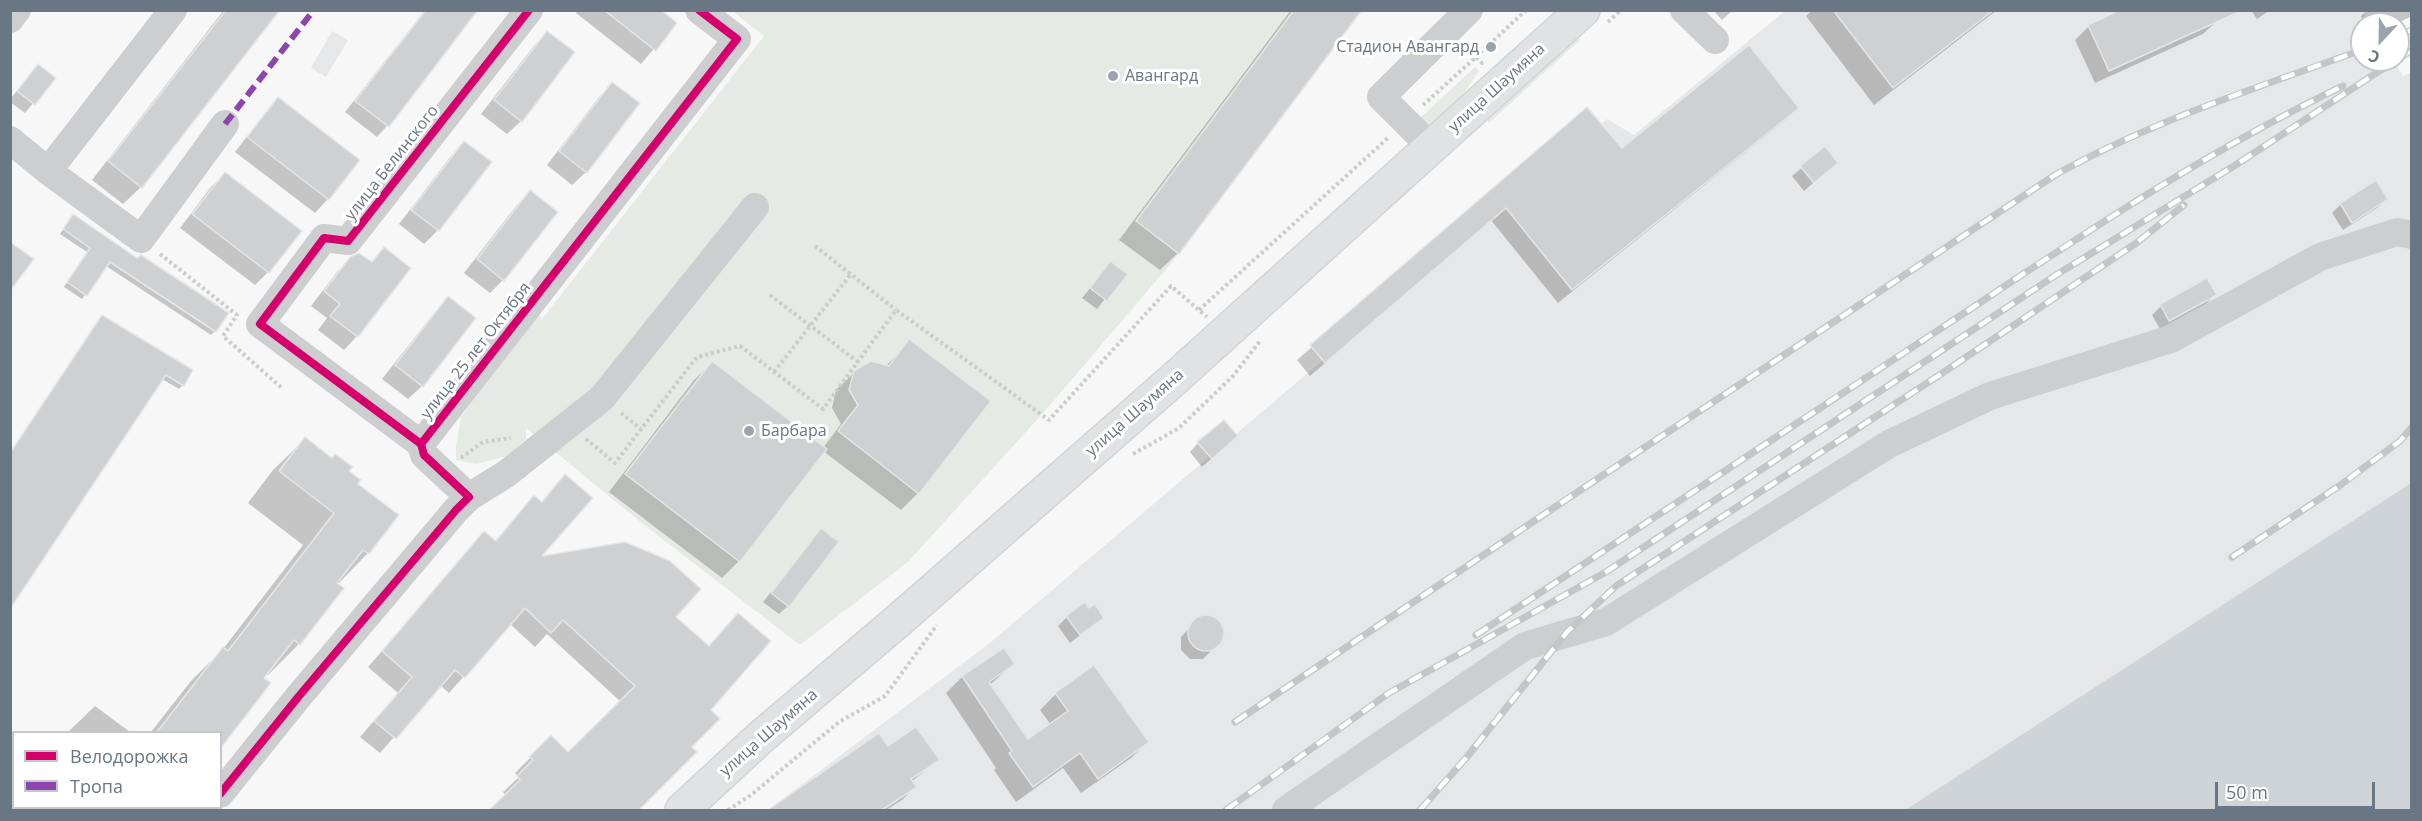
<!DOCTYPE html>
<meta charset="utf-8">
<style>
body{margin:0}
#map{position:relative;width:2422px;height:821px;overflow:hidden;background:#f7f7f7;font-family:"Open Sans",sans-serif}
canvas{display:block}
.frame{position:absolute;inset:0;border:12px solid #697685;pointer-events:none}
.legend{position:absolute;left:12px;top:731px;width:210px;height:78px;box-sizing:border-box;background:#fff;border:2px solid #c3c8ce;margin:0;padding:8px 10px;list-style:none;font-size:18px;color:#697685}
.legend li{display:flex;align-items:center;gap:12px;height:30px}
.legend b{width:30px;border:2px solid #c3c8ce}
.north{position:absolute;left:2350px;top:12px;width:60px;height:60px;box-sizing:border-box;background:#fff;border:2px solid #c3c8ce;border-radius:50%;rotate:202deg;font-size:16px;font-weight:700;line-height:24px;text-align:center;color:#697685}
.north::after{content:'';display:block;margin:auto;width:21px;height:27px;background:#9ba3ad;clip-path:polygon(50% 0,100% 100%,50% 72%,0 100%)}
.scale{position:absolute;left:2215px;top:782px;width:160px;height:27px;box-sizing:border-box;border:3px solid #697685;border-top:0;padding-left:8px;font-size:18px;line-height:21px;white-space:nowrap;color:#697685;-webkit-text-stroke:4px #fff;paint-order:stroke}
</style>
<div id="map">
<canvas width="2422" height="821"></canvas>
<div class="frame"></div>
<ul class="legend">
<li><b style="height:8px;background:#d6006c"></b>Велодорожка</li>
<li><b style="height:8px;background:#8e44ad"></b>Тропа</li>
</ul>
<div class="north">С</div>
<div class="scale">50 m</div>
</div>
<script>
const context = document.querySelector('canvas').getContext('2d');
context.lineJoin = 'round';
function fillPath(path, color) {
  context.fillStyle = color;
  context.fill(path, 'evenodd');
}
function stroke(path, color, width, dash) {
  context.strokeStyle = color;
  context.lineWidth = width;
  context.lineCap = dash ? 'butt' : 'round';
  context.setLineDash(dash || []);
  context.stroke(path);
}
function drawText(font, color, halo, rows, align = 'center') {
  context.font = font + ' "Open Sans",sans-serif';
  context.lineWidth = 6;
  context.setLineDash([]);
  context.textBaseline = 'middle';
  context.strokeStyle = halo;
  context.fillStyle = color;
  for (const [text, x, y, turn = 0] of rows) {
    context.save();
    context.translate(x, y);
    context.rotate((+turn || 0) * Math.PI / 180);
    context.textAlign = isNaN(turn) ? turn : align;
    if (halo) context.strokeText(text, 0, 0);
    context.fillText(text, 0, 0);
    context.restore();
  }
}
fillPath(new Path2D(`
 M1785,11h578l8,13h-9v36h31l10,16 8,-4v411l-506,327h-1137l223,-168 616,-523 27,16z
 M332,31l16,9 -22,37 -15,-9z`), '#e6e7e8');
fillPath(new Path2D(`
 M732,11h630l-183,243 -135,158 -136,150 -108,83 -152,-117 -122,-100v11l-18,17 -32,8 -20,-4v-14l5,-28 16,-25 60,-80 5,6 222,-283z
 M1576,35l4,5 -91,83 -3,-5z
 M1475,67l4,4 -26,38 -24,18 -9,-9z`), '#e6eae5');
fillPath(new Path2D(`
 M2411,483v327h-506z`), '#ced4d8');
fillPath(new Path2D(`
 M224,10h54l-137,177 -18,17 -31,-24z
 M425,10h51l-89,116 -10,11 -32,-25z
 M578,10h80l17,14 -34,40 -65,-51z
 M1291,10h69l-182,243 -18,17 -41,-30z
 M1713,10h20l-11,10z
 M1812,10h185l-123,95 -68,-89z
 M2251,10h19l-13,9z
 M2367,10h45v6l-16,8h-31l-4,-8z
 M2217,21l-14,13 -108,49 -20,-43 14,-14z
 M547,33l-26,88 -14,13 -26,-20 53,-68z
 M38,66l16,12 -29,35 -15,-11v-3z
 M612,84l-26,88 -14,13 -25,-20 52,-68z
 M278,99l50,100 -13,14 -80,-61 30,-39z
 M1797,108l-13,13 -226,182 -67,-83 -181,156 -13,-16 290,-251 34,41z
 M464,143l26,19 -52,68 -14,14 -25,-20 52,-68z
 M1825,148l11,15 -32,28 -12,-15z
 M225,174l43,98 -13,13 -75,-57 31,-41z
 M2375,182l11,17 -9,9 -34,22 -11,-17 9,-9z
 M530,192l-27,88 -13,13 -26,-20 53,-68z
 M69,220l146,111 -4,4 -105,-69 -24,33 -18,-12 23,-35 -27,-18z
 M384,249l25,19 -52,68 -13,14 -26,-20 9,-12 -16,-12 26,-34 14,-14 19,5z
 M1111,263l14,11 -28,35 -15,-11z
 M2215,295l-9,9 -46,25 -8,-14 9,-9z
 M448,298l-26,88 -14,13 -26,-20 53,-67z
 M102,316l81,69 -4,4 -17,-10 -152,74z
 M910,341l8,152 -17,17 -78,-59 -84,110 -17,17 -113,-86 85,-112 18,-17 111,85 18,-24 -9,-16 4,-18 19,-18 31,-6z
 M305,439l42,32 9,13 12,69 -31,32 -38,59 -31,31 -2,-1 -46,58h-69l40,-51 32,-32 80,-104 -55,-42 25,-33z
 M1198,443l29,2 -25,22 -12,-15z
 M565,476l-26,82 135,59 34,30 30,-32 -29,95 -19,37 5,5 -58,58h-146l15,-14 -3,-4 16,-15 -4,-4 36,-36 17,17 53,-52 -74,-68 -12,13 -25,-23 -61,69 -9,-8 -60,68 -20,-16 38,-44 -30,-26 116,-134 10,9 40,-45 7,6z
 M821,530l-33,76 -9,8 -16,-12z
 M1089,610l13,8 -32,25 -12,-17 9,-9z
 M1200,617h13l9,10v13l-19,19h-13l-9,-9v-13z
 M1004,650l9,14 -23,21 38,56 23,-16 -11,-15 16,-16 91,48 -16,16 -50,35 -18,-25 -47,34 -22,-32 2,-2 -50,-75 16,-16z
 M95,706l35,26h-62z
 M879,735l9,13 50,12 -27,22 4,5 -13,13 -16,10h-116z
 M71,808h92l-2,2h-86z`), '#0003');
const building = new Path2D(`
 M226,10h54l-138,178 -34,-27z
 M426,10h52l-89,117 -34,-26z
 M604,10h57l16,13 -21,28z
 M1294,10h68l-183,244 -43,-33z
 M1833,10h161l-101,78z
 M2120,10h123l-134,61 -21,-46z
 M547,31l28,21 -53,70 -28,-22z
 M1749,45l50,63 -227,182 -66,-82 -181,155 -15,-18 277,-238 35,41z
 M38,64l18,14 -21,27 -18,-14z
 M612,82l28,21 -53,70 -28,-22z
 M278,97l82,63 -31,40 -82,-63z
 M464,141l28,21 -53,69 -28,-21z
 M1825,146l13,17 -24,20 -14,-17z
 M225,172l77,59 -33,42 -77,-59z
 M2376,180l12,19 -36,24 -12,-20z
 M530,190l28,22 -54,69 -27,-22z
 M73,214l64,44 4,-3 88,58 -13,19 -106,-70 -23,34 -20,-14 23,-34 -27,-19z
 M10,242l24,17 -24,32z
 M384,247l27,21 -53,69 -28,-21 10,-12 -16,-13 26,-34 9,-4 13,9z
 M1110,261l18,13 -21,27 -17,-13z
 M2207,278l10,17 -48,26 -9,-17z
 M448,296l28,22 -53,69 -28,-22z
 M102,315l91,55 -9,16 -18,-11 -156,234v-156z
 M909,339l82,62 -72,93 -81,-63 20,-26 -9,-15 5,-19 17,-10 18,5z
 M712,361l115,88 -87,113 -115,-88z
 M1224,420l14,16 -26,23 -15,-17z
 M305,437l27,21 3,-4 18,13 -4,4 12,9 -3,4 41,31 -30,39 -6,-4 -26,33 7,5 -44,57 -6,-5 -30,38 7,5 -51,66v-17h-63l66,-85 5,4 106,-138 -55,-42z
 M565,474l28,24 -51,58 83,-14 45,19 31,28 -25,28 33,29 29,-33 33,28 -60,69 9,9 -28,28 5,5 -58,58h-150l31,-30 -3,-4 16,-16 -4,-3 22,-22 17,17 67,-66 -72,-66 -12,13 -26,-25 -60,70 -10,-8 -59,69 -22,-18 38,-44 -30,-26 102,-120 12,10 38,-46 8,7z
 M821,528l18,14 -50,65 -18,-14z
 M1085,602l4,6 6,-4 9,14 -24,17 -14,-19z
 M1188 633a18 18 0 1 1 36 0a18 18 0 1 1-36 0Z
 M1004,648l11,16 -26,18 39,57 40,-28 -13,-18 39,-28 55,77 -51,37 -18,-26 -47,34 -24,-34 3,-2 -50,-75z
 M916,727l24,33 -29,19 6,8 -35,23h-114l111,-77 9,13z`);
fillPath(building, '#ced0d1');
stroke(building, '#e6e6e6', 1.5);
const major = new Path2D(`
 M682,810l79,-73 138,-117 274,-240 410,-370`);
stroke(major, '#d3d4d5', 36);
stroke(new Path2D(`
 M1608,22l13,-12
 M1476,57l50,-47
 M1423,105l53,-48 6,6 2,-2
 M815,246l81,64
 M160,254l77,61 -14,21 60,53
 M770,295l88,67
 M1199,310l190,-173
 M774,372l77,-98
 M621,413l20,16
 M586,439l29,24 82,-106 43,-11 83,63 73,-99 153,110 122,-134 36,31
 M1133,454l46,-26 54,-52 27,-35
 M461,458l22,-16 28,-4
 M728,810l23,-15 88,-73 46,-26 52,-71`), '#cbcccc', 4, [3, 3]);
stroke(new Path2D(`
 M1684,10l31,30
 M10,19l7,-9
 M10,140l38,31 125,-161
 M1431,147l-50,-50 88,-87
 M48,171l93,68 84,-115
 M421,444l-161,-120 64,-86 24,3 181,-231
 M469,497l37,-23 96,-76 153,-191
 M10,787l4,-4
 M220,794l79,-98 157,-186 13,-13 -45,-42 -3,-11 316,-405 -38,-29
 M58,808l4,2
 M1286,810l239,-164 81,-24 283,-178 101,-48 181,-57 149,-82 77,-25 15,3`), '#cdced0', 28);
stroke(major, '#e1e2e3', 33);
const rail = new Path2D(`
 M2398,35l14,-5
 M2398,59l14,-9
 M2232,557l107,-71 61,-45 12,-14
 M1476,635c154,-101 307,-203 461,-304 132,-87 263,-177 406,-245
 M1235,722l308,-207 512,-340c97,-54 203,-88 307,-125
 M1226,810l163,-117 217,-121 450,-297 178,-109 162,-106
 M1420,810l46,-52 101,-126 49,-46 325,-212 194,-130 49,-39`);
stroke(rail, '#c4c5c6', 7);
stroke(rail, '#fff', 4.5, [14]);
stroke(new Path2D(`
 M225,124l85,-109`), '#8e44ad', 6, [12, 6]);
stroke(new Path2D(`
 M421,444l-161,-120 64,-86 24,3 181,-231
 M220,794l79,-98 157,-186 13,-13 -45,-42 -3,-11 316,-405 -38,-29`), '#d6006c', 8);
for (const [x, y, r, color] of [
 [1491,47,6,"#9ba3ad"],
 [1113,76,6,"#9ba3ad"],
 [749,431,6,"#9ba3ad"]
]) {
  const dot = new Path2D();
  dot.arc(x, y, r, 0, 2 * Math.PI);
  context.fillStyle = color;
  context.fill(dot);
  stroke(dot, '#fff', 2);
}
drawText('16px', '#697685', '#fff', [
 ["Стадион Авангард",1479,47,"right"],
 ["Авангард",1125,76],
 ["Барбара",761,431]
], 'left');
drawText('16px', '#697685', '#fff', [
 ["улица Шаумяна",1497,88,-42],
 ["улица Белинского",392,163,-52],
 ["улица 25 лет Октября",476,351,-52],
 ["улица Шаумяна",1135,413,-41],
 ["улица Шаумяна",769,733,-41]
]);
</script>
